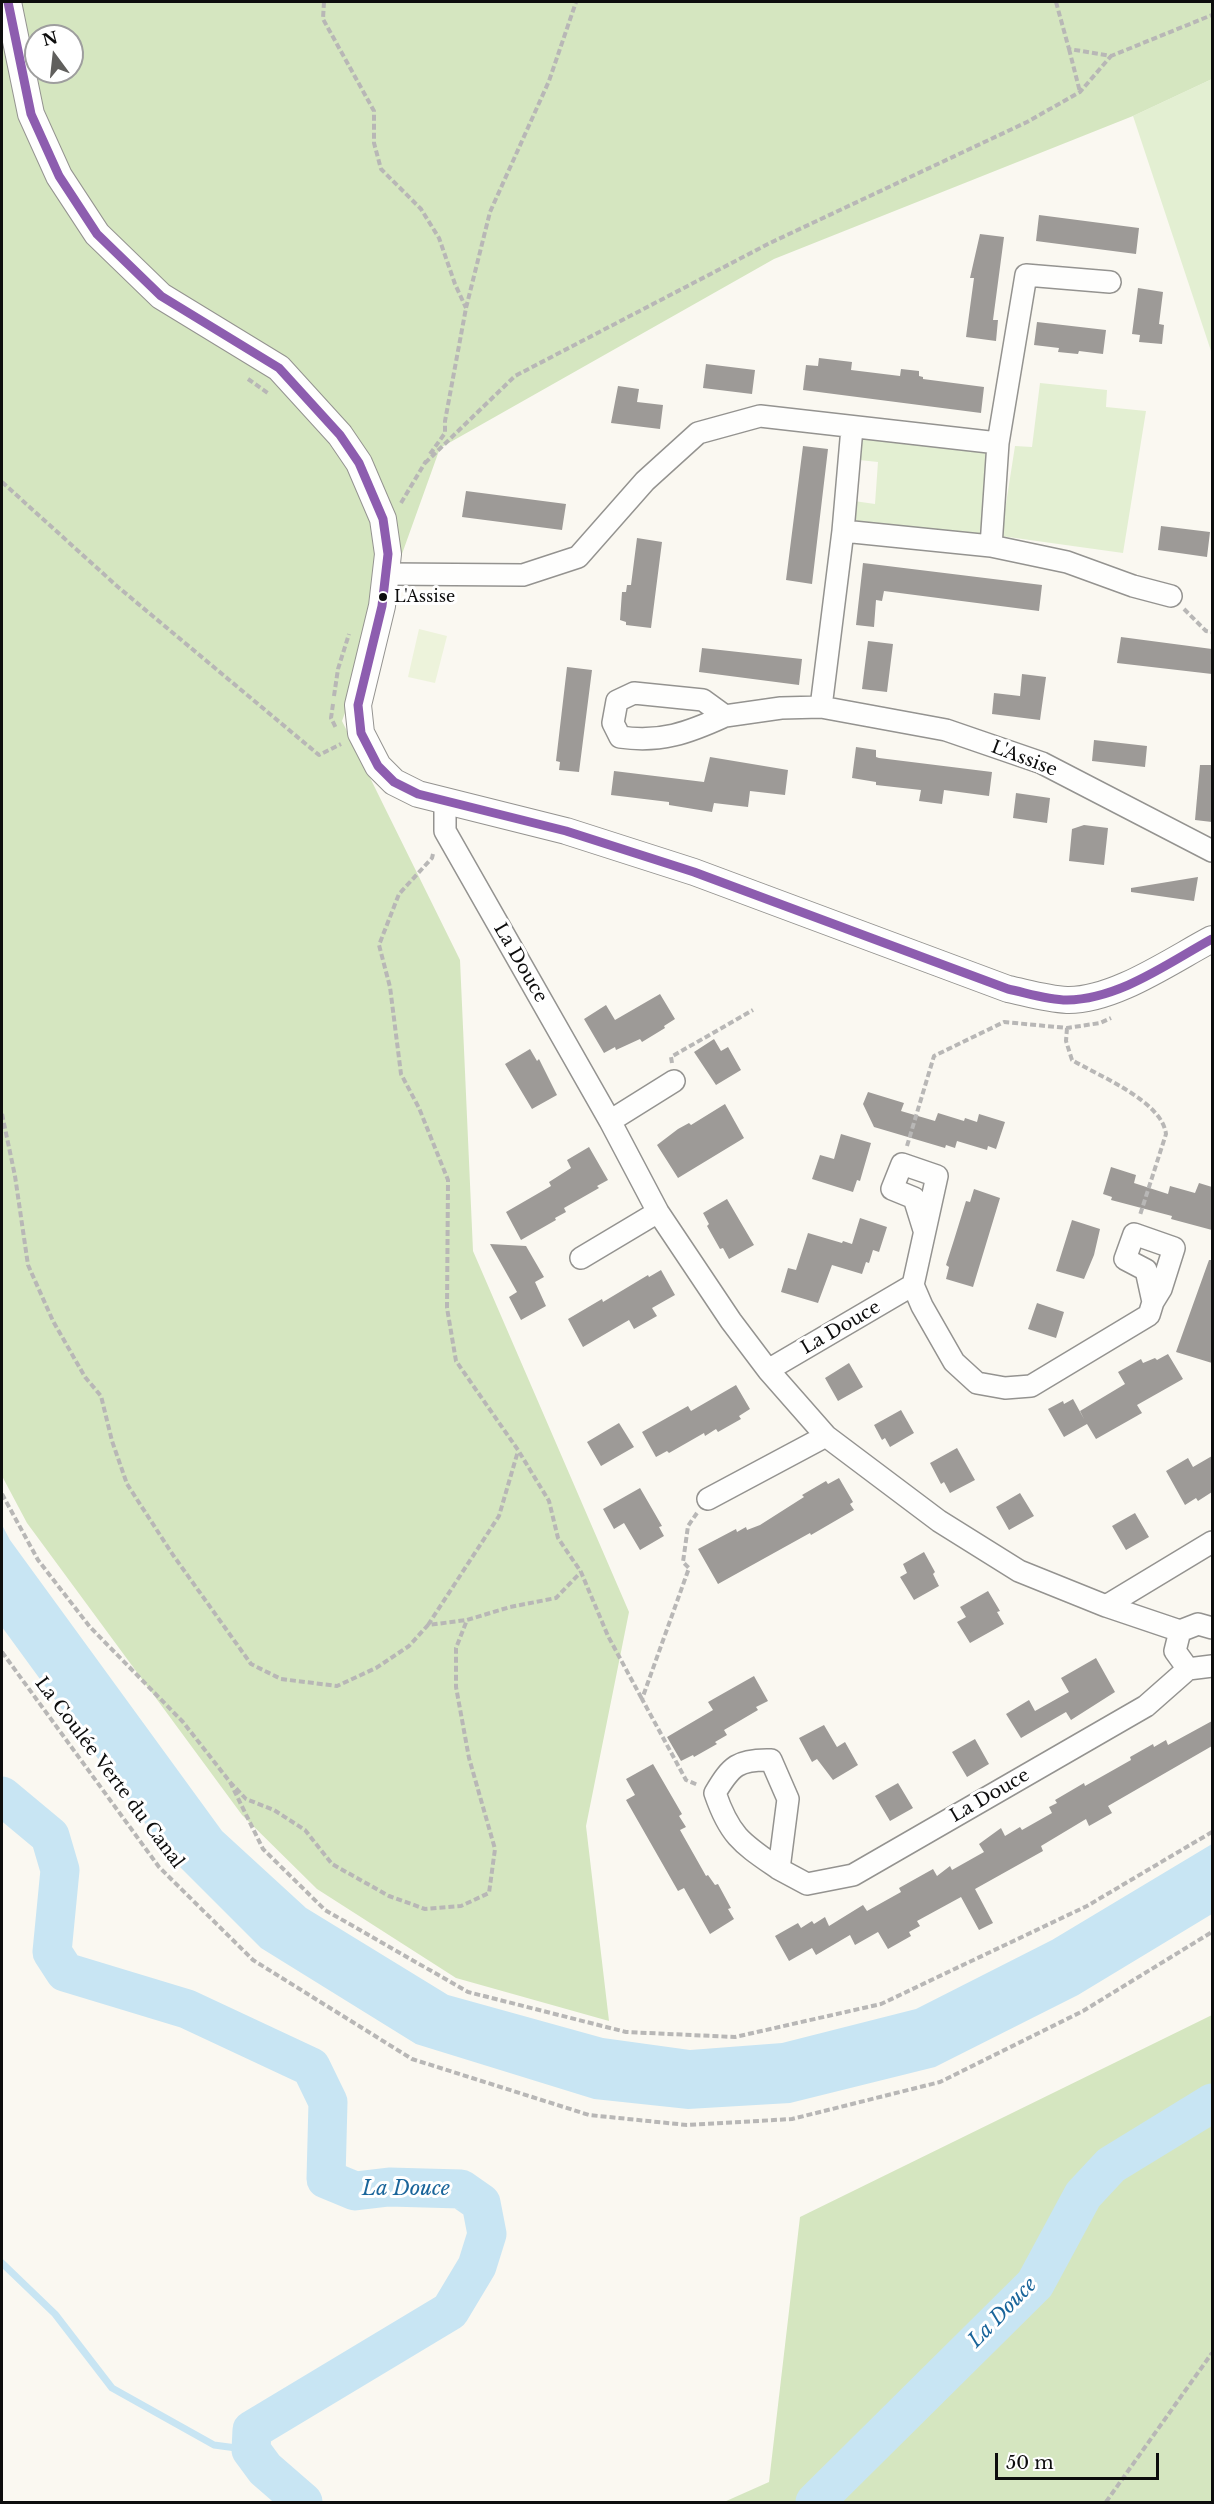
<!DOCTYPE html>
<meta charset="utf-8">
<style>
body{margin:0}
#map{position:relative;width:1214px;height:2504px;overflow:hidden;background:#faf8f1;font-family:"Libre Baskerville",serif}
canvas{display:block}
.frame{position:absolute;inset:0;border:3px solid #0d0d0d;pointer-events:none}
.north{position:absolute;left:24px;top:24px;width:60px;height:60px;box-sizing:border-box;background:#fff;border:2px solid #9e9e9e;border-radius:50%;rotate:345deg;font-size:16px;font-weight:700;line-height:24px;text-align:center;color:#0d0d0d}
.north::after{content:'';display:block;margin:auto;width:21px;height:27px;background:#605f5d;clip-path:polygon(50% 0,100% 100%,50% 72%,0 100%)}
.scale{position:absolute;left:995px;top:2453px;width:164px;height:27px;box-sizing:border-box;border:3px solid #0d0d0d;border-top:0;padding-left:8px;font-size:18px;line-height:21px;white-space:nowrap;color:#0d0d0d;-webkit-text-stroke:4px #fff;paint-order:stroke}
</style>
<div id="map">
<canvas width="1214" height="2504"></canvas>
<div class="frame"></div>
<div class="north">N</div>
<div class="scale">50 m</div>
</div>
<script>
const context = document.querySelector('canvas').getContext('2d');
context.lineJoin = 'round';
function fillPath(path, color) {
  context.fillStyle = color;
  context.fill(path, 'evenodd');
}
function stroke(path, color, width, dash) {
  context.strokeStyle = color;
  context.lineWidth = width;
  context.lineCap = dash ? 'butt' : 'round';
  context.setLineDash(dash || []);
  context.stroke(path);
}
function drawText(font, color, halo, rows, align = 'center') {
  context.font = font + ' "Libre Baskerville",serif';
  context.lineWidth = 6;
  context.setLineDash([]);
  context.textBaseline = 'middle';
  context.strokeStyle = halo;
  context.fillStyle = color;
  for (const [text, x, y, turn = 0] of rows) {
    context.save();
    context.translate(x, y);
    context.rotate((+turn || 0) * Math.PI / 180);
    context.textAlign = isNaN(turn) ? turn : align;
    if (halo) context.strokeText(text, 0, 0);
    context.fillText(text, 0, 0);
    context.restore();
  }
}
fillPath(new Path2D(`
 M1212,79v275l-79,-238z
 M1040,383l67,7 -1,17 40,4 -23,142 -122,-17 14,-90 17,1z
 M863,438l125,12 -8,87 -129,-14 3,-22 21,3 3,-42 -19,-2z`), '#e3efd2');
fillPath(new Path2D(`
 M2,2h1210v77l-79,37 -359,143 -334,189 -98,273 118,239 13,291 156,361 -43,214 23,195 -153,-43 -139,-89 -75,-74 -215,-292 -25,-47zM36,36h36v36h-36z
 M1212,2015v487h-488l45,-20 31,-265z`), '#d5e6c0');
fillPath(new Path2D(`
 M419,629l28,7 -12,47 -27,-6z`), '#edf3db');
fillPath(new Path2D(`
 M2,1525l8,15 212,291 84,77 142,87 155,43 87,12 92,-7 134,-34 136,-69 160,-96v70l-134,81 -143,72 -145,36 -102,6 -94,-10 -178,-55 -155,-96 -92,-92 -167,-229z`), '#c8e5f3');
stroke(new Path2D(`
 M2,2263l53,51 57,74 102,57 37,5`), '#c8e5f3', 7);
stroke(new Path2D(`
 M2,1796l48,40 10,34 -8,82 13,20 122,37 124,58 17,35 -2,77 29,12 34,-4 72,2 20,14 6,31 -10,32 -27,45 -198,119 -1,20 14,19 38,33
 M815,2502l220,-218 48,-89 28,-30 101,-62`), '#c8e5f3', 39);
fillPath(new Path2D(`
 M1039,215l100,13 -3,26 -100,-13z
 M980,234l24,3 -11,83h5l-2,21 -30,-4 8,-59h-4z
 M1138,288l25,4 -4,32 5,1 -2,19 -23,-2 1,-7 -8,-1z
 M1037,322l69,8 -3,24 -24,-3 -1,3 -20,-2 1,-4 -25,-3z
 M819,358l33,4 -1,8 49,6 1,-7 18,2v5l4,1v2l61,8 -3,26 -178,-23 3,-25 12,1z
 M706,364l49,6 -3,24 -49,-6z
 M618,386l21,3 -2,13 26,3 -3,24 -49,-6z
 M803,446l25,3 -16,135 -26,-4z
 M466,491l100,13 -4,26 -100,-13z
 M1161,526l49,6 -3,25 -49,-7z
 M637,538l25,4 -11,86 -25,-3v-3l-6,-2 2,-28h4l1,-7h4z
 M863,563l179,22 -3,26 -155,-20 -2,10 -6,-1 -2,27 -18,-2z
 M1121,637l91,12v25l-95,-11z
 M868,641l25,3 -6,48 -25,-3z
 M702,648l100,11 -3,26 -100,-13z
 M567,667l25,3 -13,102 -20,-2 1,-8 -4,-1z
 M1022,674l24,3 -6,43 -48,-6 2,-21 26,3z
 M1094,740l53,6 -2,21 -53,-6z
 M856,747l20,3v7l3,1 113,14 -3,24 -45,-6 -2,14 -23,-3 2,-11 -45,-5v-3l-24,-4z
 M710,757l78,13 -3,25 -35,-4 -2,16 -34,-4 -2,9 -43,-7v-3l-58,-7 3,-24 90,11z
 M1200,765h12v57l-17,-2z
 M1016,793l34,5 -3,25 -34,-5z
 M1084,825l24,3 -4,37 -35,-4 3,-32z
 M1198,877l-4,24 -63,-9v-4z
 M660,994l15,25 -11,7 1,2 -23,14 -2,-3 -24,11 -1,-3 -11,6 -20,-34 22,-14 9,15z
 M714,1039l7,12 7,-4 13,23 -25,15 -22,-33z
 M530,1049l7,12 2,-2 18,36 -25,14 -27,-45z
 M868,1092l36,11 -3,8 34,10 3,-8 26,8 1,-3 12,4 2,-8 26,8 -9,27 -8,-3 -1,4 -30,-9 -2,7 -9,-3 -1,3 -71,-21 -11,-23z
 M725,1104l19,34 -66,40 -21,-33 21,-16 11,-6 2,2z
 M841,1134l30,9 -11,38 -3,-1 -4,12 -41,-13 8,-24 14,4z
 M589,1147l19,33 -11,6 2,2 -35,20 2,4 -11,6 1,2 -35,20 -15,-28 45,-26 -2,-4 22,-14 -4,-8z
 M1111,1167l25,8 -2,8 34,11 2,-8 25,7 4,-10 13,4v43l-41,-11 1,-3 -61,-16 1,-3 -9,-3z
 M974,1189l26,9 -27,89 -27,-8 3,-12 -3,-2 8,-25 12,-39 4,1z
 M727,1199l27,46 -25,14 -6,-11 -3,1 -13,-23 2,-2 -6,-11z
 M860,1218l27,9 -8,25 -6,-2 -4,13 -3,-1 -4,12 -30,-9 -14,38 -37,-11 7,-24 8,2 12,-37 34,10 1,-2 9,3z
 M1072,1220l28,9 -6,26 -10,24 -28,-8z
 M490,1244l36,2 18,31 -9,5 11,24 -25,14 -12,-23 8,-5z
 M1209,1260h3v103l-36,-11z
 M661,1270l14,25 -23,13 5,8 -23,13 -5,-9 -46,27 -15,-28 34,-20 1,3 45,-27 1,2z
 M1037,1303l27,9 -8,26 -28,-9z
 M1168,1354l15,25 -46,26 5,8 -46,26 -9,-15 -23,13 -16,-28 15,-8 1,3 9,-5 11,20 -4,-8 45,-27 -7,-12 23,-13 2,4 12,-5 2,2z
 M849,1363l14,24 -25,14 -13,-23z
 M736,1385l14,24 -11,7 2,3 -23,13 -2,-3 -11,7 -1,-3 -35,20 -2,-2 -11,6 -14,-25 46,-26 3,5z
 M901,1410l13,23 -24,14 -5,-9 -3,2 -8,-15z
 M619,1423l15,24 -33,19 -14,-24z
 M957,1448l18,32 -25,13 -6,-11 -3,2 -11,-21z
 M1212,1456v36l-14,9 -2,-3 -11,7 -19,-34 22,-13 5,9z
 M839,1478l14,24 -3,2 4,6 -43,25 -1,-2 -92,51 -20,-35 38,-20 1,3 9,-5 1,3 13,-5 44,-28 -2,-2 24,-14 2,3z
 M640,1488l22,38 -3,1 5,9 -24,14 -16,-27 -10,6 -11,-20z
 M1020,1493l14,23 -25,14 -13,-23z
 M1135,1513l14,24 -23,13 -14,-24z
 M924,1552l11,20 -2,2 6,12 -25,14 -14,-23 7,-4 -4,-9z
 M988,1591l12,20 -3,1 7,12 -34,19 -13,-21 9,-5 -6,-10z
 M1096,1658l19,34 -44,28 -5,-8 -45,26 -15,-24 23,-14 6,11 34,-19 -8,-14z
 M754,1676l14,25 -12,6 2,3 -34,20 3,5 -12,7 2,2 -23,13 -1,-2 -12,6 -14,-24 46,-27 -5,-8z
 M1212,1721v25l-104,60 4,7 -23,13 -3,-7 -45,27 2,5 -68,38 18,34 -14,7 -18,-33 -44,24 3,5 -11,6 2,4 -23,13 -10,-17 -23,13 -5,-10 -34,20 -4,-7 -23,13 -14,-25 23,-13 3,5 11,-7 2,3 11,-7 4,9 34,-21 4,6 34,-19 -2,-4 34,-19 4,7 13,-10 2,4 32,-18 -5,-8 22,-16 4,8 15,-9 2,3 30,-17 -3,-6 8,-4 -2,-3 29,-17 1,3 46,-26 -1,-3 23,-13 1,3 12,-7 2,5z
 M824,1725l13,22 8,-5 13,23 -25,15 -16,-21 -5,3 -13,-24z
 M975,1739l14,25 -22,13 -15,-25z
 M653,1764l29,50 -3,2 7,11 -6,3 26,46 2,-1 7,10 3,-1 13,24 -3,1 6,10 -24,15 -26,-46 -6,3 -52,-91 9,-5 -9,-16z
 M898,1783l15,25 -23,13 -15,-25z`), '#9d9a97');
const minor = new Path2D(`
 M998,443l28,-168 84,7
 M991,546l76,16 66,24 38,10
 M386,574l137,1 55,-18 67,-76 53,-48 62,-17 238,27 -7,103 -148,-15 9,-103
 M821,707l125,23 96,33 170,88
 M725,716c-37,17 -65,27 -105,21l-7,-14 4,-22 17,-8 69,7 22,16 56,-8 40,-1 22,-176
 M445,801v30l165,290 48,91 73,109 37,49 58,66 113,85 80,50 87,35 74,25
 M610,1121l64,-40
 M581,1258l77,-46
 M913,1285l9,21 32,56 23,21 28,5 26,-2 118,-71 4,-13 8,-13 13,-41 -40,-14 -9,25 21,11 7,32
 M768,1370l145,-85 24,-109 -35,-12 -10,25 22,9 10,32
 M708,1499l118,-63
 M1106,1606l106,-64
 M1212,1628l-14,-4 -18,7 -5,20 13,18 24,-3
 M779,1869c-36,-25 -49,-32 -64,-76 16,-27 23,-34 56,-33l17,39 -9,70 28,15 46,-9 293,-169 42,-37`);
const tertiary = new Path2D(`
 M8,2l23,112 28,62 38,58 64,62 118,72 61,67 19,28 24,56 5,35 -6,52 -24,99 3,28 17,33 16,16 24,12 148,37 128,41 314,117c19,4 39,10 59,11 47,1 105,-40 145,-61`);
stroke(minor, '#949390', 24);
stroke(tertiary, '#949390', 28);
stroke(new Path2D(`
 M324,2l-1,17 51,92v32l7,26 40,40 18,29 16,46 11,24
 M1056,2l13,47 42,7 101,-41
 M1069,49l11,43
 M248,379l21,15
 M430,454l15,-21v-12l21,-113 24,-96 59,-131 27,-79
 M425,463l90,-87 255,-133 257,-121 53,-30 31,-36
 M2,482l116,105 201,168 22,-11
 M401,503l25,-42
 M1184,609l22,22 6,1
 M334,696l4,-27 11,-35
 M333,704l-2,14 5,10
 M433,854l-1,4 -33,36 -20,51 11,42 11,87 18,34 29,72 -1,128 9,53 62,89 31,51 9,37 23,34 27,64 34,63
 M1067,1028l-1,13 6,19c27,16 90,41 94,74l-26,81
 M672,1063l-1,-6 82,-47
 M2,1114l13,62 13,89 25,56 32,56 16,19 11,45 15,43 46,71 78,109 30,15 56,7 39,-18 33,-22 19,-21 39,-5
 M907,1146l27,-90 70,-34 63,6 33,-5 11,-5
 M2,1494l36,66 52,67 93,95 47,60 16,17 28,11 31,20 27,34 57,32 36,13 36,-3 28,-13 6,-44 -26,-91 -13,-71v-39l11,-28 43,-13 46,-9 25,-26
 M697,1513l-9,13 -5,36 6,6 -47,131 44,81 12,5
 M428,1625l71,-109 19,-65
 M2,1652l157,215 94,93 159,99 177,56 98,10 105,-6 148,-37 143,-71 129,-79
 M230,1782l33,67 62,61 143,82 158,40 109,5 146,-33 206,-98 125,-74
 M1106,2502l106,-149`), '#b8b7b6', 4, [6, 3]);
stroke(minor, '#fefefd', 21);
stroke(tertiary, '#fefefd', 26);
stroke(new Path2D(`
 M8,2l23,112 28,62 38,58 64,62 118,72 61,67 19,28 24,56 5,35 -6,52 -24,99 3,28 17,33 16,16 24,12 148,37 128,41 314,117c19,4 40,11 59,11 53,-1 101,-37 145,-61`), '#8d5daf', 9);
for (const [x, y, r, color] of [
 [383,597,5,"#0d0d0d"]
]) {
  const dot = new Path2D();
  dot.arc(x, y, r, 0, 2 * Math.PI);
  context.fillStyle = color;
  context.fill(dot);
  stroke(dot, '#fff', 2);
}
drawText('16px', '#0d0d0d', '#fff', [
 ["L'Assise",394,597]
], 'left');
drawText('18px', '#0d0d0d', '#fff', [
 ["L'Assise",1024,759,21],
 ["La Douce",520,963,60],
 ["La Douce",841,1328,-30],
 ["La Coulée Verte du Canal",109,1773,53],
 ["La Douce",990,1796,-30]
]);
drawText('italic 20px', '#1a659a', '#fff', [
 ["La Douce",406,2189],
 ["La Douce",1003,2313,-46]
]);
</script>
